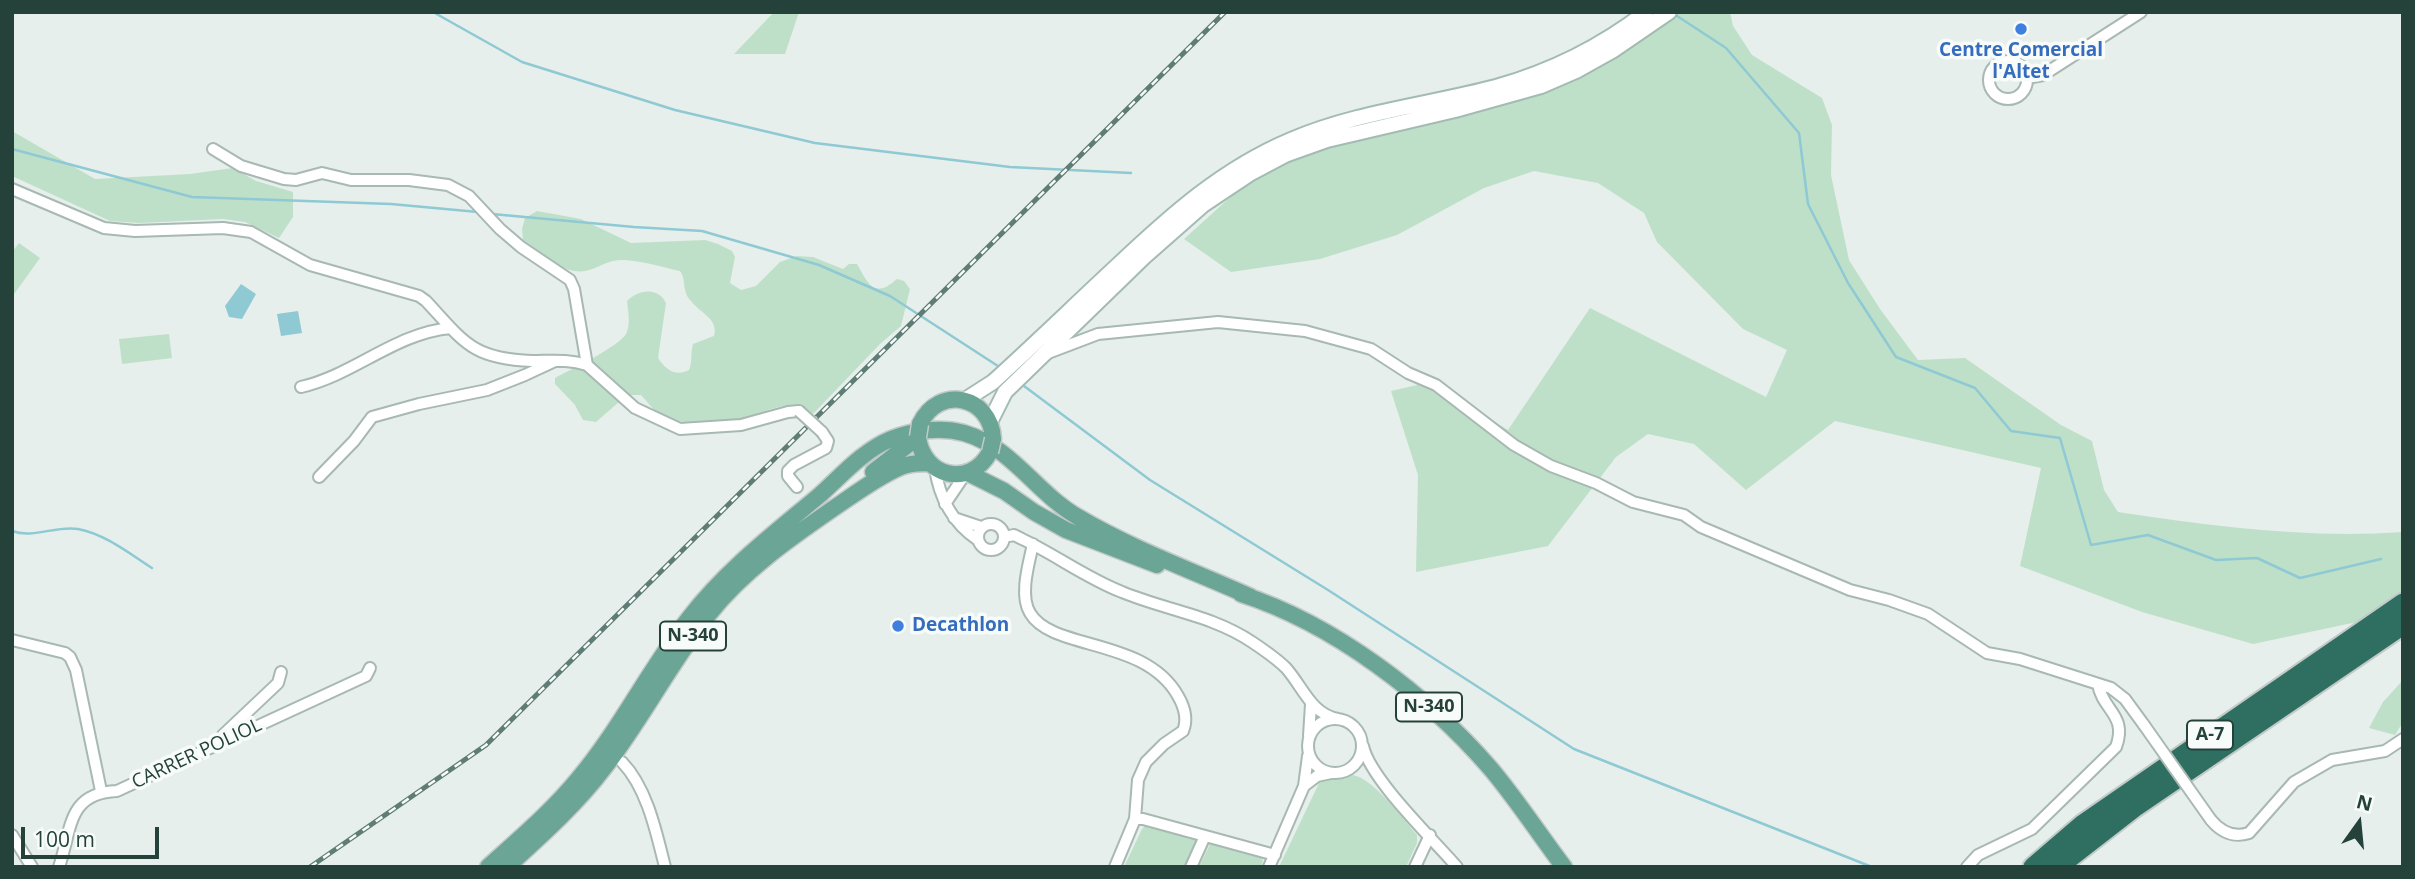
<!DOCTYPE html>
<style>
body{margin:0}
#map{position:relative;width:2415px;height:879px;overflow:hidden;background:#e6efeb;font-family:"Open Sans",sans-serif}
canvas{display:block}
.frame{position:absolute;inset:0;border:14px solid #24423a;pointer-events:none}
.north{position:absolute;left:2324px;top:788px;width:70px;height:70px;-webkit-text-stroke:5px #f7fbf9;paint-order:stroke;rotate:15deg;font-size:19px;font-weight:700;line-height:28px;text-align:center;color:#24423a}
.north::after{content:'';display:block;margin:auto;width:24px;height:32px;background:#24423a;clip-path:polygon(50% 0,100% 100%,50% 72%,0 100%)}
.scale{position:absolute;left:21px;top:827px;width:138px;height:32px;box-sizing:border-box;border:4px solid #24423a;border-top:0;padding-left:9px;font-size:21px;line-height:24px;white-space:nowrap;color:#24423a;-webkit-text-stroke:5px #f7fbf9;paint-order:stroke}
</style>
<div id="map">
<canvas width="2415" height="879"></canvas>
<div class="frame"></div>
<div class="north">N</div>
<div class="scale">100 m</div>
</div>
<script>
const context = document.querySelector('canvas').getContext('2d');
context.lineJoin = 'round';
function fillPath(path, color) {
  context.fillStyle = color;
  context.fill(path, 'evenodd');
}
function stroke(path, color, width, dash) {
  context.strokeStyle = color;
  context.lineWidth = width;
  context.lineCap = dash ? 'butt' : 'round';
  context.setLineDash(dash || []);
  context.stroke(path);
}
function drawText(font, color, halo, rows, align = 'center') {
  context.font = font + ' "Open Sans",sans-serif';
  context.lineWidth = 7;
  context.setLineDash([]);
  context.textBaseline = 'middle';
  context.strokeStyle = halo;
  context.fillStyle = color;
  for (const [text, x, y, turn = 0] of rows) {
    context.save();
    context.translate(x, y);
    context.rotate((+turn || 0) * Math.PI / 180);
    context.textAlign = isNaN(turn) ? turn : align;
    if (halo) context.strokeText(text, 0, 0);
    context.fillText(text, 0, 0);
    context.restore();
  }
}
fillPath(new Path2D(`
 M774,12h25l-14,42h-51z
 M1671,12h59l3,14 19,29 70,43 10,27 -1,50 18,85 31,49 38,51 47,-2 96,67 31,16 12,49 14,22c94,14 190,27 285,20v59l-46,31 -104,22 -111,-32 -122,-46 21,-98 -206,-47 -89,69 -52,-46 -46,-10 -32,23 -68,89 -132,26 2,-97 -27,-84 39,-9 78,48 82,-122 176,89 21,-47 -44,-21 -86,-87 -13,-29 -46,-30 -64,-12 -50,17 -87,47 -77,24 -89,13 -47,-33 84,-76 187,-53z
 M12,131l83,48 95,-5 43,-6 23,13 37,11v25l-14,21 -34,-16 -22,-3 -84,4 -29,-2 -98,-45z
 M537,211l44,8 50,24 74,-3 13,4 14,7 3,6 -5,26 11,7 15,-4 24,-24 17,-6 16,1 30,12 6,-5h8c12,21 17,35 40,15l7,2 6,8 -9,37 -21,18 -67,70c-25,-18 -41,-3 -67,3 -23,6 -65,10 -86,-2 -7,-5 -13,-14 -19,-20h-14l-31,27 -13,-2 -8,-15 -20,-21v-6c15,-8 63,-31 71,-44 5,-9 2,-24 1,-33 12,-12 31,-14 39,2l-8,55c8,12 18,19 31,12 4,-9 1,-16 4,-26l21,-8c5,-17 -14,-23 -23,-35 -10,-11 -4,-21 -11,-30 -19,-4 -40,-11 -59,-11 -14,0 -24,9 -36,11 -22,4 -46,-19 -62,-31l-1,-11 3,-11z
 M19,243l21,15 -28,39v-45z
 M169,334l3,24 -50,6 -3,-25z
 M2403,680v42l-8,13 -26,-7 14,-26z
 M1353,775c21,4 50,44 64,60v8l-11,24h-127l41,-86z
 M1145,826l50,12 1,4 -11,25h-61l18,-38z
 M1211,842l49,12 3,7 -2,6h-62z`), '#bfe0c8');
fillPath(new Path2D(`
 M241,284l15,10 -14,25 -13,-2 -4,-11z
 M298,311l4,22 -21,3 -4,-22z`), '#8ec9d4');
stroke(new Path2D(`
 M433,12l89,50 153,48 140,33 195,24 121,6
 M1674,14l52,34 73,85 9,71 40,79 48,74 79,31 36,43 49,7 31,107 57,-10 68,25 41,-2 43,20 81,-19
 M12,149l180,48 199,7 87,8
 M492,214l142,13 68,4 117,34 71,31 111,72
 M1020,383l130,97 178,110 246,159 298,118
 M12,531c22,8 44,-6 66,-2 27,5 52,25 74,39`), '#8ec9d4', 2.5);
const minor = new Path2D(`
 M1989 80a19 19 0 1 1 38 0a19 19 0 1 1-38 0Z
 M2027,78l16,-3 98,-63
 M213,149l28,17 43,13 12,1 26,-7 29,7h58l39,5 21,11 31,33 21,18 49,33 4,9 13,76 48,43 45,21 61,-4 47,-13 11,-1
 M12,189l92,39 31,3 88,-3 28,4 59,33 109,31 7,5c38,41 46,58 106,60 20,0 36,-2 55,4
 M1048,353l50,-19 120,-12 87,9 66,18 37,24 28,12 78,60 37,21 45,17 37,19 51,13 17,12 149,63 39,10 39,14 59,39 33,6 91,29 14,11 19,26
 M301,387c53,-12 94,-54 150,-59
 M935,468c4,29 18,56 43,72
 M319,477l35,-36 18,-24 47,-13 68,-14 38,-15 28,-13
 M797,487l-9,-11v-5l6,-6 32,-17 2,-7 -6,-9
 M945,504l21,-31
 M954,518l27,9
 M978 537a13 13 0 1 1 26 0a13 13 0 1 1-26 0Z
 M1004,537l10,-2 8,4c34,16 64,39 100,53 43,18 90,23 130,50 12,8 24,16 34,26 17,19 25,46 52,51
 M1033,544c-4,19 -14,51 -3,69 22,38 115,24 148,83 7,12 10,23 5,35l-19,13 -18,18 -8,18 -3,39 -20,48
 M12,640l53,13 5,4 6,13 25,121
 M1308 746a27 27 0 1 1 54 0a27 27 0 1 1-54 0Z
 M1309,736l2,-32
 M226,740l-3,-5 55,-52 3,-11
 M1363,746c7,33 70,93 94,121
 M1308,756l-4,30 13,-10 14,-3
 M622,762c25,26 34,69 43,105
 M1135,819h8l132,36
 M2211,820c10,12 23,18 38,13l45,-51 38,-22 53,-9 18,-12
 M12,835l20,32
 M59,867c13,-38 8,-74 58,-76l249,-115 4,-8
 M1191,867l14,-31
 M1269,867l35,-81
 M1415,867l15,-32
 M1967,867l11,-12 54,-26 84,-82c12,-32 -14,-37 -18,-63`);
const secondary = new Path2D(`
 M965,400l28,-18c42,-38 82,-77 124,-116 53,-50 105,-97 174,-126 65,-28 137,-35 205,-53 53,-15 106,-41 150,-75
 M990,422l15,-30 139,-135 59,-52 48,-32 34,-18 42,-15 128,-30 86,-24 37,-16 34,-19 57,-39`);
const primary = new Path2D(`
 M920,424c19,-40 71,-28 73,15
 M918,437c5,40 52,52 72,15
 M873,472l45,-35
 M968,473l36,18 30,21 32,18 91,35
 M1241,594c93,30 186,101 250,175 26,31 48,65 73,98
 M488,867c32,-29 64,-56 91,-89 42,-50 71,-110 111,-161 37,-48 85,-84 131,-123 22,-20 42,-43 70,-55 22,-9 50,-12 73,-6 48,14 72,60 114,84 54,32 115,54 173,80
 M507,867c34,-31 69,-62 97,-99 38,-49 66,-105 105,-154 34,-43 80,-75 125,-106 18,-12 53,-38 73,-43 7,-2 14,-2 21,-2`);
const motorway = new Path2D(`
 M2033,867l50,-43 320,-221
 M2058,867l76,-59 269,-183`);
stroke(minor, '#a8b8b2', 14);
stroke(secondary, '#a4bbb3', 18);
stroke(primary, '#c2cac8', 19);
stroke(motorway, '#c2cac8', 23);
stroke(minor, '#fff', 10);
stroke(secondary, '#fff', 14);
stroke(primary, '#6aa596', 16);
stroke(motorway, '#2f6f62', 19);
const rail = new Path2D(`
 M310,867l176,-122 739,-733`);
stroke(rail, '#5f7d75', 5);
stroke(rail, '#f7fbf9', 2.5, [8]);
const minorBridge = new Path2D(`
 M799,411l23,21
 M2144,725l67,95`);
const primaryBridge = new Path2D(`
 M918,437l2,-13
 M990,452l3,-13`);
stroke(minorBridge, '#a8b8b2', 14, []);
stroke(primaryBridge, '#c2cac8', 19, []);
stroke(minorBridge, '#fff', 10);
stroke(primaryBridge, '#6aa596', 16);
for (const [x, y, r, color] of [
 [2021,29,7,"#3f7fe0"],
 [898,626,7,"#3f7fe0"]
]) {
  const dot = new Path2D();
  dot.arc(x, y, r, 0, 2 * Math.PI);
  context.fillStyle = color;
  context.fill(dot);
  stroke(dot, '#f7fbf9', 2.5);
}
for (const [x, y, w] of [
 [693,636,66],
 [1429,707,66],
 [2210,735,46]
]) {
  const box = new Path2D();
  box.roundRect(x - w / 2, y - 14.5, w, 29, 5);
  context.fillStyle = '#f7fbf9';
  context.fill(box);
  stroke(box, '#24423a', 2);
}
drawText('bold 18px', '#24423a', null, [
 ["N-340",693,636],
 ["N-340",1429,707],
 ["A-7",2210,735]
]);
drawText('bold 19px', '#366cbe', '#f7fbf9', [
 ["Centre Comercial",2021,51],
 ["l'Altet",2021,73],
 ["Decathlon",912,626,"left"]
]);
drawText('19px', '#24423a', '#f7fbf9', [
 ["CARRER POLIOL",197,754,-25]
]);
</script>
